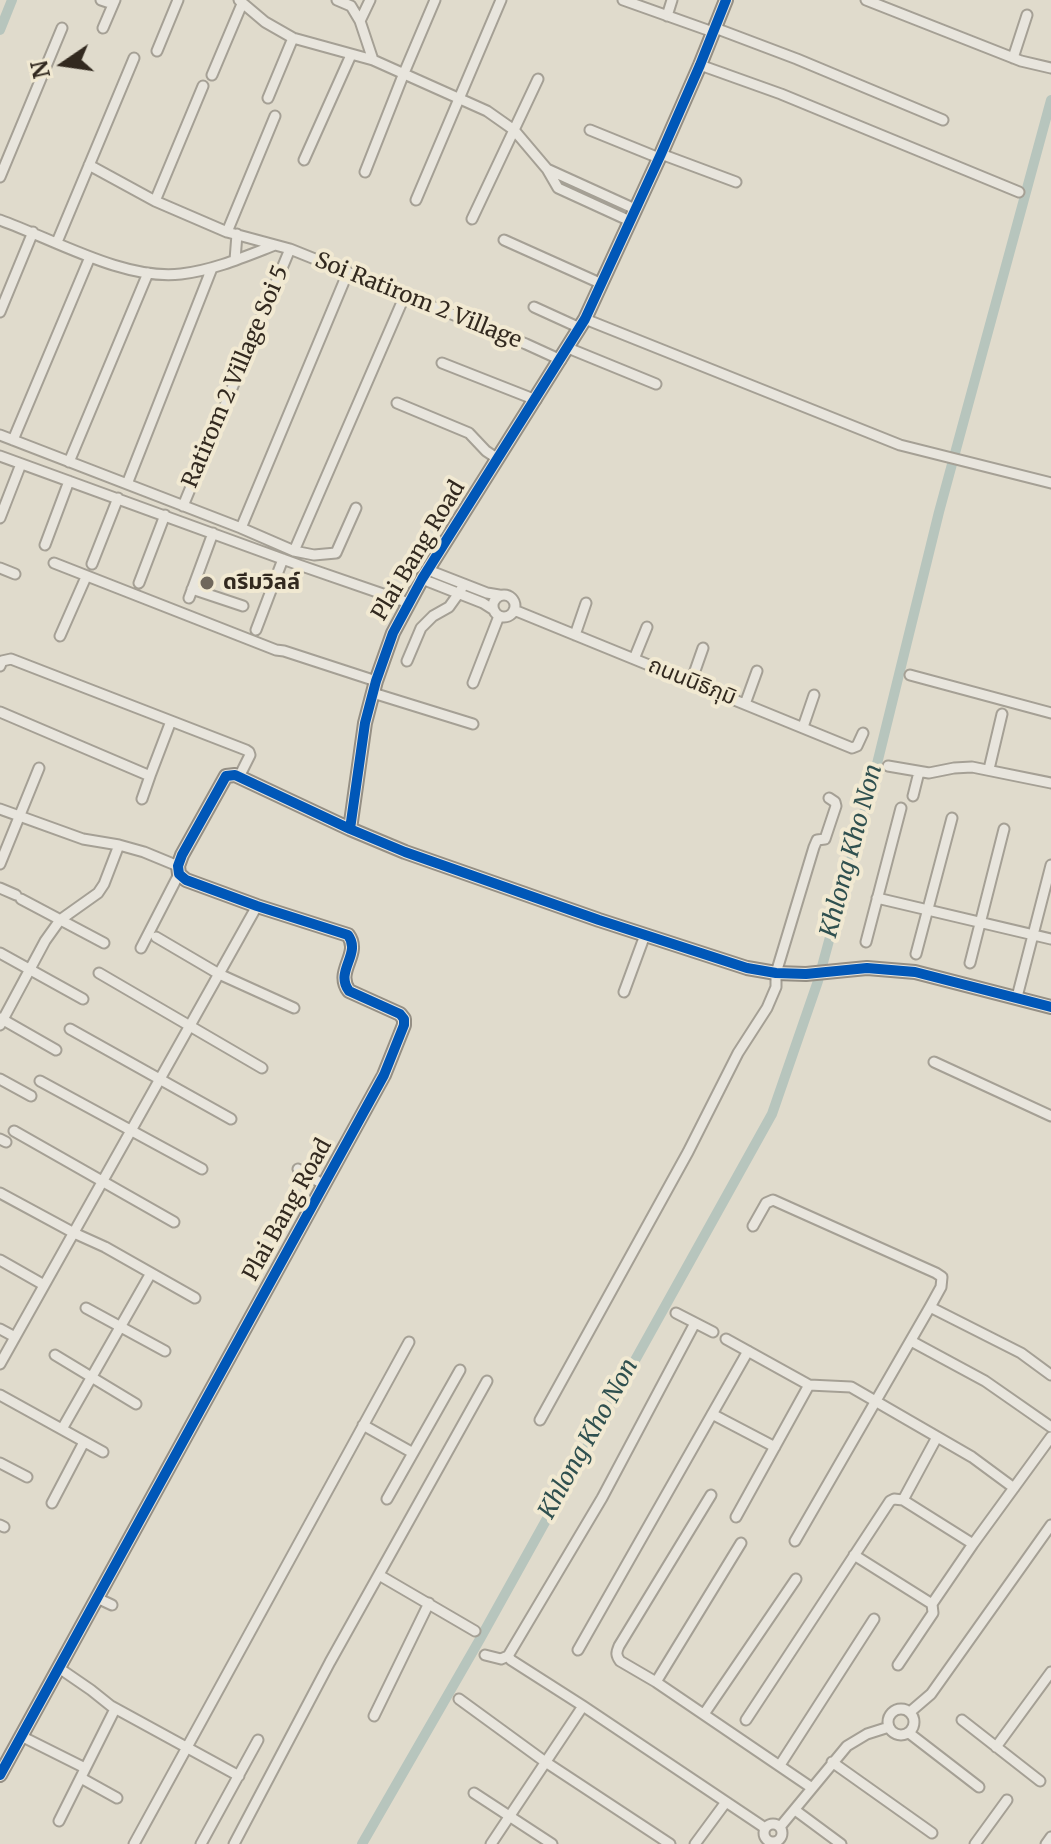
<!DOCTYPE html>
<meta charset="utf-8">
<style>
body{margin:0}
#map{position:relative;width:1051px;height:1844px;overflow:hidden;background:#e0dbcc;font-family:Merriweather,serif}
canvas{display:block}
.north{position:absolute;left:24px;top:24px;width:80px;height:80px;-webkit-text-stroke:6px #f1e9d2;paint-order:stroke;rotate:257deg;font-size:22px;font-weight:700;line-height:32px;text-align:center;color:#32291f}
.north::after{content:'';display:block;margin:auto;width:28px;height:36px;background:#32291f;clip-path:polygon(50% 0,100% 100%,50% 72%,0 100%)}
</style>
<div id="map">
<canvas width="1051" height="1844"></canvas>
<div class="north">N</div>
</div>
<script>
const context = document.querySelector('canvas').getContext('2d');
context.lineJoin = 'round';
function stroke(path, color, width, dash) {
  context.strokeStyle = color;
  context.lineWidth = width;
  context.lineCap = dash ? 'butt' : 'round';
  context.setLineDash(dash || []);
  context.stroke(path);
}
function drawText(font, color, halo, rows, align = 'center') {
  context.font = font + ' Merriweather,"Noto Sans Thai",serif';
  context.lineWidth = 8;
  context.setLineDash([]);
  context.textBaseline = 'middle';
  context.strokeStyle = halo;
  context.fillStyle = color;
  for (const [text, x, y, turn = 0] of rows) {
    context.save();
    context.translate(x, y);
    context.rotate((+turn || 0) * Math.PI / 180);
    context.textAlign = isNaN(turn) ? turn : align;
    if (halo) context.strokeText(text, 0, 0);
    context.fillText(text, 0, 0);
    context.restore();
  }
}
stroke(new Path2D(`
 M0,30l12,-30
 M362,1844l118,-205 292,-525 46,-133 57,-209 64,-260 112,-412`), '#b7c5bd', 10);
const street = new Path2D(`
 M101,0l12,4
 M239,0l26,22 28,16 80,22 114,51 27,19 33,39 11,19 72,33
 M337,0l14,6 9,15 13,39
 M623,0l90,32
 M866,0l155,61 30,7
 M667,16l5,-16
 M360,21l10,-21
 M103,28l12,-28
 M715,28l82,31 146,61
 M157,51l21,-51
 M1013,58l14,-43
 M700,65l81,29 238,98
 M212,75l30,-71
 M268,98l25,-60
 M590,130l69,28
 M661,154l75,28
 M304,160l47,-105
 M89,165l66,36 72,31 63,17 236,95 35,16
 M547,169l88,40
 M365,172l39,-99 31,-73
 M0,177l62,-149
 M416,200l85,-200
 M155,201l48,-115
 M472,219l66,-140
 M0,220c53,19 125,61 181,54 33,-4 63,-17 94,-29
 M227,232l48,-116
 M504,240l98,44
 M57,242l77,-184
 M235,260l2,-26
 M534,307l46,21
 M0,312l33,-80
 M585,319l315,126 151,38
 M568,348l88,36
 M442,363l94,37
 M397,403l72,30 17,18 12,8
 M0,435l241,93 53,23 20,4 22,-2 20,-45
 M13,440l77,-183
 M0,456l299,109 110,38
 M69,462l79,-189
 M127,484l85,-216
 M183,506l107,-257
 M0,518l21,-54
 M241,528l107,-256
 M45,545l24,-64
 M294,551l111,-256
 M54,563l222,87 8,1 92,30
 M92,564l26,-66
 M0,568l15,6
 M428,570l59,23 12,2
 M422,579l61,24 11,7
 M139,583l26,-68
 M192,589l51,17
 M493 606a11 11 0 1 1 22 0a11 11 0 1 1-22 0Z
 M189,598l24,-65
 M514,610l338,138 5,-2 6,-13
 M256,630l27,-71
 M575,635l11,-32
 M60,636l26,-59
 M634,659l13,-32
 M407,661l14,-33 12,-12 16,-9 10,-14 5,-9
 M0,666l2,-5 9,-2 235,91 3,2 1,3 -11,22
 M910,675l141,38
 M691,682l12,-34
 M473,683l26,-67
 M373,693l100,31
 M745,704l12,-33
 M0,712l150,64 21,-55
 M803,727l11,-32
 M888,766l41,7 25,-5 18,-1 79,16
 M989,769l13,-55
 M913,796l6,-24
 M142,799l8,-23
 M0,809l83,30 36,6 25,7 34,14
 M0,864l39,-96
 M0,888l16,7
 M877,898l174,41
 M21,899l83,44
 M156,937l63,37 75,34
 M866,942l35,-134
 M141,948l38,-74
 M0,953l83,46
 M916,954l36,-136
 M970,963l34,-134
 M99,973l163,95
 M624,992l21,-57
 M1017,997l34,-132
 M0,1018l56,32
 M0,1025l45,-84 15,-21 38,-27 6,-9 15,-39
 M70,1029l161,90
 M934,1062l117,54
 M0,1079l31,17
 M40,1081l162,88
 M14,1131l160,91
 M0,1139l6,3
 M298,1169l26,16
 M0,1193l74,40 31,14 90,51
 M753,1226l13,-23 7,-3 163,73 6,4 -1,10 -11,20 -135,234
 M0,1260l44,25
 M930,1307l91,46 30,22
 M86,1308l79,43
 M676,1313l37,19
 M0,1329l15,8
 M726,1339l83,46 42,2 121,70 42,31
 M911,1341l74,40 66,46
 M55,1355l81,49
 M0,1364l257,-458
 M0,1395l103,57
 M712,1414l63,33
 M540,1420l148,-268 50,-99 29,-45 9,-21v-14l38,-126 3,-7 8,-1 11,-33 -1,-4 -6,-4
 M363,1425l50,28
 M62,1429l89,-156
 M0,1463l27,14
 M711,1495l-92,151c-3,7 -3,9 1,15l36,21 156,106
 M387,1499l73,-129
 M903,1500l34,-63
 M52,1503l32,-61
 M736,1517l73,-132
 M0,1525l4,2
 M854,1555l78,49
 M379,1575l96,56
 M97,1598l15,7
 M578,1650l170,-299
 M485,1655l16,4 7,-3
 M508,1656l94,-158 93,-175
 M508,1656l3,4 72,46 182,122
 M898,1665l35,-52 -1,-9 41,-60 78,-107
 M59,1668l32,22 20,16 128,70
 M656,1682l85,-139
 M459,1699l85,62 126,83
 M888 1722a13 13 0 1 1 26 0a13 13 0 1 1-26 0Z
 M910,1712l21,-18 120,-169
 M704,1714l92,-135
 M374,1716l55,-113
 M746,1720l144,-219 4,-2 9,1 70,44
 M962,1720l78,61
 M909,1733l70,54
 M21,1736l64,32
 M996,1747l55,-75
 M832,1762l100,71
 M780,1765l94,-146
 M81,1778l36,20
 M474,1793l78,51
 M795,1810l46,34
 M59,1821l56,-112
 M764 1833a9 9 0 1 1 18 0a9 9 0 1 1-18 0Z
 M780,1827l67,-81 20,-12 22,-7
 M134,1844l275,-502
 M201,1844l57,-104
 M234,1844l96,-182 157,-281
 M491,1844l92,-138
 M695,1844l31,-42
 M975,1844l32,-44
 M1046,1844l5,-7`);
const secondary = new Path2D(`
 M350,829l15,-106 11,-42 17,-48 29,-54 163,-260 76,-165 39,-89 26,-65
 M0,1775l384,-700 20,-50v-6l-4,-5 -51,-23c-15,-20 13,-37 -1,-56l-91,-29 -71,-26 -7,-6 -1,-8 4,-11 44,-79 9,-1 115,54 55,23 194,68 148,48 29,5 30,1 61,-6 48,4 136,35`);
stroke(street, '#a5a095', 13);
stroke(secondary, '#958f84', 16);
stroke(street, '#e8e5dd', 9);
stroke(secondary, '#e8e5dd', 12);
stroke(new Path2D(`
 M350,829l15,-106 11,-42 17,-48 29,-54 163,-260 76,-165 39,-89 26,-65
 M0,1775l384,-700 20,-50v-6l-4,-5 -51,-23c-15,-20 13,-37 -1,-56l-91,-29 -71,-26 -7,-6 -1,-8 4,-11 44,-79 9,-1 115,54 55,23 194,68 148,48 29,5 30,1 61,-6 48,4 136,35`), '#0057b8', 10);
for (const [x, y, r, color] of [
 [207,583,8,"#6f675c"]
]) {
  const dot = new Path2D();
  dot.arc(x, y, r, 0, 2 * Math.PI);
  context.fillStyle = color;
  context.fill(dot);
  stroke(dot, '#f1e9d2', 3);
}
drawText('22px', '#32291f', '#f1e9d2', [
 ["Soi Ratirom 2 Village",418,301,22],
 ["Ratirom 2 Village Soi 5",236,377,-67],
 ["Plai Bang Road",419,551,-59],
 ["ถนนนิธิภุมิ",692,682,22],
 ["Plai Bang Road",288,1210,-61]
]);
drawText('bold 22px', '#32291f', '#f1e9d2', [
 ["ดรีมวิลล์",223,583]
], 'left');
drawText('italic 24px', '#2f504f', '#f1e9d2', [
 ["Khlong Kho Non",852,851,-75],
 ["Khlong Kho Non",589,1439,-61]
]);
</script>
